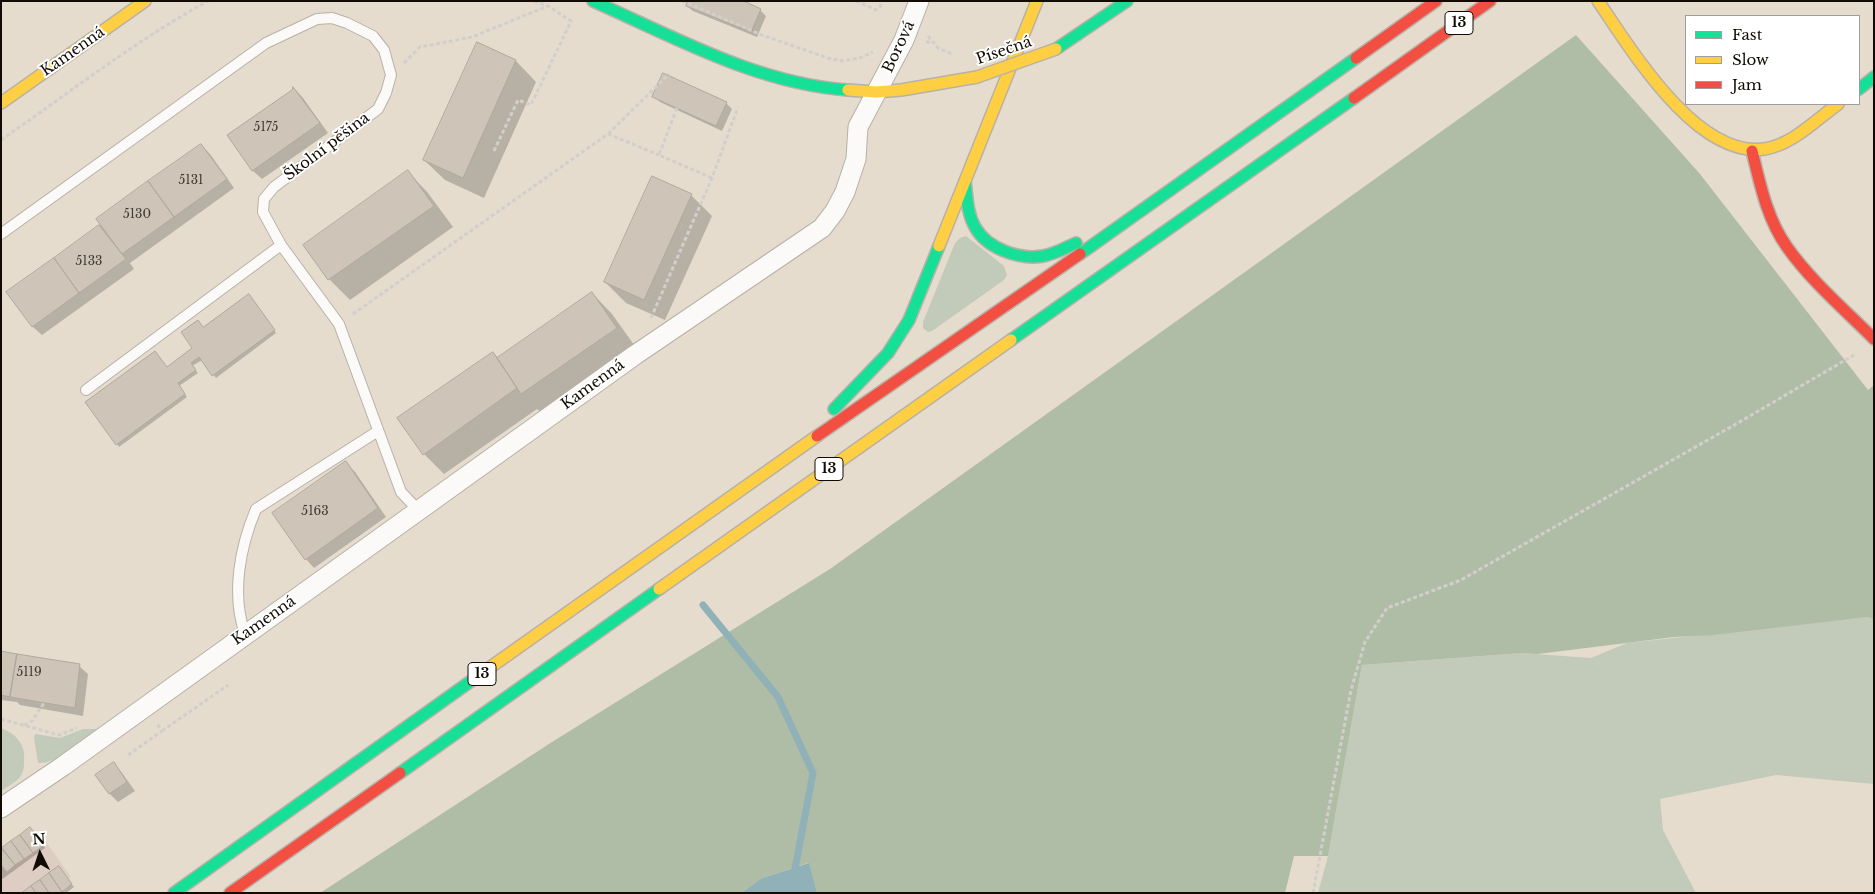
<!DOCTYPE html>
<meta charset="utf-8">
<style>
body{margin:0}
#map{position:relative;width:1875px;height:894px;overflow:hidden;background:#e5dcce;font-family:"Libre Baskerville",serif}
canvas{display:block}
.frame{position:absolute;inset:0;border:2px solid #110b04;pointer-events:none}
.legend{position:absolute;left:1685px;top:15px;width:175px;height:90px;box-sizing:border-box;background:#fff;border:1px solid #a09d9b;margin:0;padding:6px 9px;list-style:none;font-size:15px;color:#110b04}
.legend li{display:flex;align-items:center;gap:10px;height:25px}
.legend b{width:25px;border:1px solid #a09d9b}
.north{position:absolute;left:15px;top:829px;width:50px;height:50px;-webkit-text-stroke:4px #fff;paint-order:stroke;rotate:356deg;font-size:14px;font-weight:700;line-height:20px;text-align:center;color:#110b04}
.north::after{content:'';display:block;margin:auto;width:18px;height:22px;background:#110b04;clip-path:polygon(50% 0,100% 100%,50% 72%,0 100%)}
</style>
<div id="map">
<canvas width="1875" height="894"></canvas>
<div class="frame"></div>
<ul class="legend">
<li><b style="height:6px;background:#16e098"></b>Fast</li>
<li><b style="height:6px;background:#ffcf43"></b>Slow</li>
<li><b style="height:6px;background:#f24e42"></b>Jam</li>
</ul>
<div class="north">N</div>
</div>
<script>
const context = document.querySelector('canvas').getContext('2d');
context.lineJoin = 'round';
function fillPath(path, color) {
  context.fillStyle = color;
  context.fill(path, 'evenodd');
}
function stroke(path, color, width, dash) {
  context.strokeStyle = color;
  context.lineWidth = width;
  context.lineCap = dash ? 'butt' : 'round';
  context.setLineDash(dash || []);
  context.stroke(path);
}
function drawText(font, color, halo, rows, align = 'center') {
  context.font = font + ' "Libre Baskerville",serif';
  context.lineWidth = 4;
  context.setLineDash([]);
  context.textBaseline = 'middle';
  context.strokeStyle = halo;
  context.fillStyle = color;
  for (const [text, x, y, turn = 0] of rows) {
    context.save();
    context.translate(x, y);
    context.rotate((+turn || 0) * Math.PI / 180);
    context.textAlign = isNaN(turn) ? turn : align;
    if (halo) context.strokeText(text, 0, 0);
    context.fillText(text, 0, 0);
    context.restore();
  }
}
fillPath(new Path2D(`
 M30,827l13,18 3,-3 25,35 -3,2 4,5 -12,9h-59v-46z`), '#decdc2');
fillPath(new Path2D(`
 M966,236l38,30 3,9 -3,5 -72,51 -4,1 -5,-4v-6l32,-79 5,-5z
 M1868,617l6,3v164l-98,-9 -116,24 3,31 33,63h-378l10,-37 34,-191 160,-12 69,5 36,-15z
 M1,728c15,6 25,16 23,33 0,5 0,11 -4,16 -4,5 -13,10 -19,14z
 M83,729h14c-14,10 -41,36 -59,34l-4,-25 1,-4 25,4z`), '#c2cab9');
fillPath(new Path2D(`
 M1576,35l124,139 168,216 6,-5v235l-6,-3 -155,18 -39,2 -136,17 -16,-1 -160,12 -34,191h-34l-9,37h-468l-9,-30 -46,15 -21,15h-421l232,-151 278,-173z`), '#afbda6');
fillPath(new Path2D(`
 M809,863l8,30h-76l21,-15z`), '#90b1b7');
fillPath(new Path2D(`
 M687,6l73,4 6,6 -9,21 -64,-26z
 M477,44l39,17 20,21 -52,116 -39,-18 -21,-20z
 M664,75l62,28 6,6 -10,22 -62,-29 -6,-6z
 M294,88l9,10 25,35 -66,46 -9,-8 -24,-35 64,-45z
 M201,145l9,9 24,34 -104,75 4,6 -92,66 -9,-8 -25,-35 93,-67z
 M408,172l20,21 25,34 -103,73 -21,-21 -24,-34z
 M691,195l21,21 -47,104 -39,-17 -21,-21z
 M592,293l20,21 25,35 -94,65 -6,-5 -93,65 -20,-20 69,-101 5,5z
 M251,298l25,35 -60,45 -14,-18 -10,6 6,7 -19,13 8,11 -68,50 -2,-3 51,-75 26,-20 9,-21z
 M346,463l9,9 31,45 -72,51 -8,-9z
 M1,652l78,14 9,8 -5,42 -63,-11 -3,-3 -16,-2z
 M114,764l8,9 13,18 -17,11 -8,-8 -13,-18z
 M30,829l15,19 -44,32v-30z
 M61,871l13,16 -8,6h-42z`), '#0003');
stroke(new Path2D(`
 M703,605l75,92 35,76 -19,101`), '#90b1b7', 7);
const building = new Path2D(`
 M688,1h56l17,8 -10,23 -65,-26z
 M477,42l39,18 -53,118 -40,-18z
 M663,73l64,29 -11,24 -64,-29z
 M293,87l27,36 -68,48 -25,-36 65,-45z
 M201,144l26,35 -53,38 -26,-36z
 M408,170l26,36 -106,74 -25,-35z
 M652,176l40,18 -48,106 -40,-18z
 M148,181l26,36 -52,37 -26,-35z
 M99,225l27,34 -47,34 -25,-35z
 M54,258l25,35 -47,34 -26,-35z
 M592,292l25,36 -96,66 -24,-36z
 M249,294l26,36 -63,46 -13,-19 -8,6 5,7 -18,13 7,11 -69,51 -31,-43 70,-51 12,16 25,-19 -11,-16 17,-12 5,7z
 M493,352l24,36 -94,67 -26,-37z
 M346,461l32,47 -73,52 -33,-47z
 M1,651l16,3 -7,43 -9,-2z
 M17,654l63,10 -5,44 -65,-11z
 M114,762l13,20 -18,12 -14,-19z
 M30,827l14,18 -11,8 -13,-18z
 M20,835l13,18 -9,6 -13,-18z
 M11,841l13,18 -9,6 -13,-17z
 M1,848l14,17 -8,7 -6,-7z
 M59,866l13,18 -10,8 -13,-19z
 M49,873l13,19 -2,1h-11l-9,-13z
 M40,880l9,13h-13l-5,-7z
 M31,886l5,7h-14z`);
fillPath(building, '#cfc4b8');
stroke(building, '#b0a89e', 1);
const lane = new Path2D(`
 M1,234l265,-191 51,-24 15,-1 15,5 26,13 11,14 7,25 -5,18 -8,16 -104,78 -10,12 -1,13 18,33 58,79 62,168 18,19
 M86,390l195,-145
 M245,634c-14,-40 -5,-87 11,-125l122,-78`);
const street = new Path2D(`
 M1,808l62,-42 572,-411 187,-127 13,-17 10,-19 11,-33 2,-32 46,-87 15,-39`);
const fast = new Path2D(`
 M593,1c81,36 165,83 255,89
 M1056,49l71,-48
 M1859,89l15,-12
 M965,181c2,15 2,32 10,46 12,22 45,33 68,29 12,-2 22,-8 33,-13
 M1080,254l276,-196
 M1011,340l343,-242
 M834,409l54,-56 21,-33 30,-74
 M400,773l259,-184
 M174,893l311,-222`);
const slow = new Path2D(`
 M1598,1c33,48 98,157 166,148 28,-4 52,-29 74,-45
 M848,90l28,2 25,-2 76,-13
 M1,103l144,-102
 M939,246l98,-245
 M659,589l352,-249
 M485,671l332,-235`);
const jam = new Path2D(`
 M1356,58l80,-57
 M1354,98l136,-97
 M1752,151c8,33 15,68 35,96 24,34 58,63 87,92
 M817,436l263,-182
 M230,893l170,-120`);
stroke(lane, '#b8b1a6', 12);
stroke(street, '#b8b1a6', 21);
stroke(fast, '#b8b1a6', 14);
stroke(slow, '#b8b1a6', 14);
stroke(jam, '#b8b1a6', 14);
stroke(new Path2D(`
 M534,1l14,5
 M682,1l80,34 66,23 14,3 18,-3 13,-6
 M856,1l20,9 4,-3 2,-6
 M928,36l10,12 14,6
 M926,42h7
 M404,63l16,-16 52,-10 76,-31 23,15 -40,84 -13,-5 -25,53
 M677,108l-18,47 53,23
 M608,134l61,-60
 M1,140c68,-47 134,-99 207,-139
 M353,314l255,-180 51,21
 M651,318l61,-140 26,-71
 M1,719l58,16 18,-7
 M24,725l8,-4 12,-18
 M162,731l66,-46
 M128,755l34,-24 -5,-7
 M1313,893l38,-203 14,-48 22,-34 74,-28 275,-156 118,-69`), '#d2cfcb', 3, [4, 2.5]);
stroke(lane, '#fbfaf8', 10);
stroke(street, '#fbfaf8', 19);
stroke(fast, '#16e098', 11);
stroke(slow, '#ffcf43', 11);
stroke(jam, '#f24e42', 11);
const slowBridge = new Path2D(`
 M977,77l79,-28`);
stroke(slowBridge, '#b8b1a6', 14, []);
stroke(slowBridge, '#ffcf43', 11);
drawText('12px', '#423a32', null, [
 ["5175",266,128],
 ["5131",191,181],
 ["5130",137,215],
 ["5133",89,262],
 ["5163",315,512],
 ["5119",29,673]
]);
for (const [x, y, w] of [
 [1459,23,28],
 [829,469,28],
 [482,674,28]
]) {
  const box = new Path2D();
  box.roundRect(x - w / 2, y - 11.5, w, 23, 4);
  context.fillStyle = '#fff';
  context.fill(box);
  stroke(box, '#110b04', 1);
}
drawText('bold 14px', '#110b04', null, [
 ["13",1459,23],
 ["13",829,469],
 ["13",482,674]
]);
drawText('15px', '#110b04', '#fff', [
 ["Borová",899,47,-65],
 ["Písečná",1004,51,-19],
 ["Kamenná",73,52,-35],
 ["Školní pěšina",327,147,-37],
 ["Kamenná",593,385,-36],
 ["Kamenná",264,621,-35]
]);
</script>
